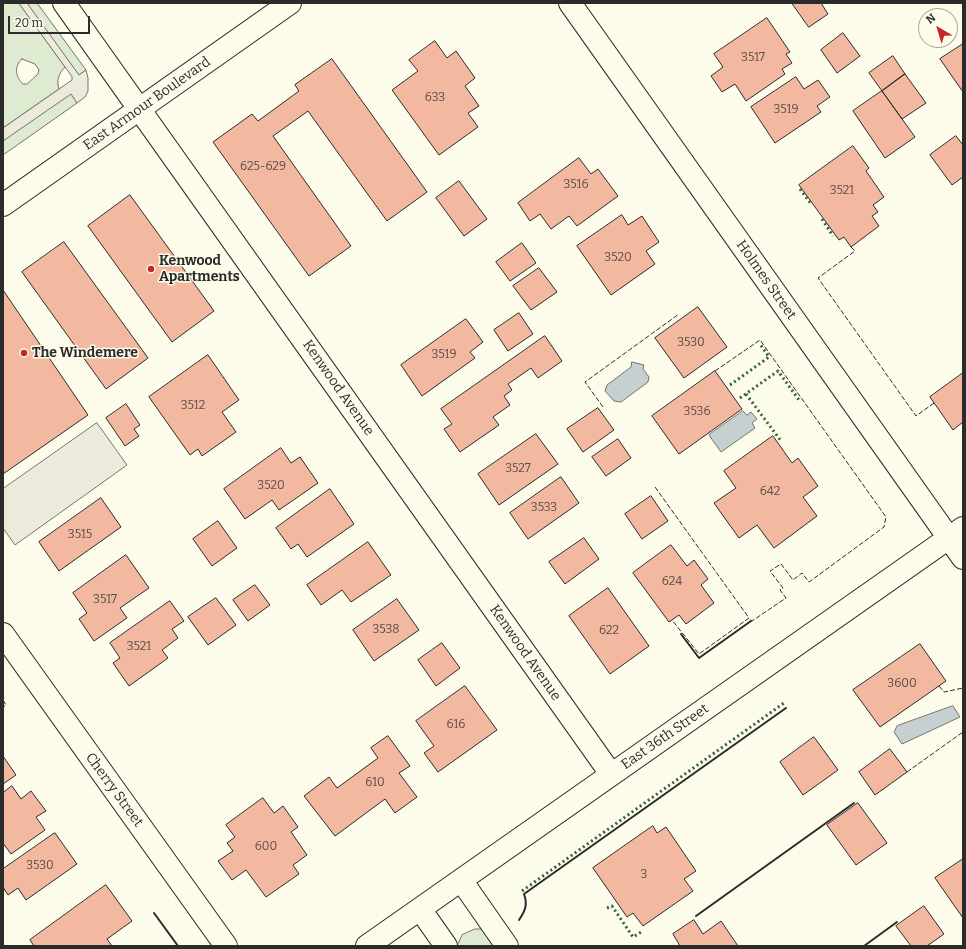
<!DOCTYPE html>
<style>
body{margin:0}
#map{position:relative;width:966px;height:949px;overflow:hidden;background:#fdfbea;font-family:Bitter,serif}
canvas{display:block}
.frame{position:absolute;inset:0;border:4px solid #2b2b2b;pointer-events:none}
.north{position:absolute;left:918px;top:8px;width:40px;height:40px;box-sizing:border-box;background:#fdfbea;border:1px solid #a9a89e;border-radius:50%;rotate:322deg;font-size:11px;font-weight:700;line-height:16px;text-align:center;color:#2b2b2b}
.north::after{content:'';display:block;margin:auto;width:14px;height:18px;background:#c62828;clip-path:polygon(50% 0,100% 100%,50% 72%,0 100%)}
.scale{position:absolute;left:8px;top:16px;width:82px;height:18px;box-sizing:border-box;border:2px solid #2b2b2b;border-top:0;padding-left:5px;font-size:12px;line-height:14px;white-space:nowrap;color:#2b2b2b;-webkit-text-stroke:3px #fdfbea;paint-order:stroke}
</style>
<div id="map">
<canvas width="966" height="949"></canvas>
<div class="frame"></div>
<div class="north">N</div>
<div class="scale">20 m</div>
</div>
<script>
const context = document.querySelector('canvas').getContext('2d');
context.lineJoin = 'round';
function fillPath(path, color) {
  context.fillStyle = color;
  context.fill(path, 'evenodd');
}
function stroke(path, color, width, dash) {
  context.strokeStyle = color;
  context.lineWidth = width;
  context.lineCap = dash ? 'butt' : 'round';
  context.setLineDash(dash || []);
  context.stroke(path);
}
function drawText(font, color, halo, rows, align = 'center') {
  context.font = font + ' Bitter,serif';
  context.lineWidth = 3;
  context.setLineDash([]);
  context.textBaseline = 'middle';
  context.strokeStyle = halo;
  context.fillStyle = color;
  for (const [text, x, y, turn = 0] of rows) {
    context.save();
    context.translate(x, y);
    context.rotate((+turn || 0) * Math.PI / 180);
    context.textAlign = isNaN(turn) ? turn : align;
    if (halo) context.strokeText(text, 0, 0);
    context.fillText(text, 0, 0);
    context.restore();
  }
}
const green = new Path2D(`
 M3,3h16l46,64c-6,6 -9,14 -6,22l-56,39zM22,59l13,5 4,6 -1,4 -11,10h-4c-8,-8 -9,-18 -1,-25z
 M27,3h10l49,67 -7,5z
 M71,93l6,10 -74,52v-14z
 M475,929h7l14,17h-39l5,-11z`);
fillPath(green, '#deebd1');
stroke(green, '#74746e', 1);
const parking = new Path2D(`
 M19,3h8l52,72 7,-5 2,8v13l-3,6 -8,6 -6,-9 -68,47v-13l69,-48v-3z
 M97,423l30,42 -112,80 -12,-17v-39z`);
fillPath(parking, '#eceadb');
stroke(parking, '#74746e', 1);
const water = new Path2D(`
 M632,362l12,3 -1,4 6,8 -1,5 -27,20 -7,-1 -9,-10 2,-6 24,-18z
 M743,411l4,4 4,-3 6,7 -5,4 3,5 -34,24 -12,-17z
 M953,706l7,11 -58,27 -8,-12 3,-6z`);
fillPath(water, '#c7d0d0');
stroke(water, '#74746e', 1);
const building = new Path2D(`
 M792,3h29l7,11 -19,13z
 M767,18l23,34 -4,2 6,9 -10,6 3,5 -39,27 -11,-17 -13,8 -11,-16 12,-9 -9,-13z
 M843,33l17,23 -23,17 -16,-23z
 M435,41l12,17 9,-7 19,27 -10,8 14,20 -11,7 10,14 -39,28 -47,-65 26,-19 -9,-11z
 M963,44v48l-23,-33z
 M893,56l12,18 -23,17 -13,-18z
 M332,59l95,133 -40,29 -79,-110 -35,25 78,110 -42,30 -96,-134 39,-28 6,7 41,-30 -4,-6z
 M905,74l21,29 -24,16 -20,-28z
 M796,77l8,12 14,-9 12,17 -13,9 4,6 -46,31 -24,-36z
 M882,91l33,46 -30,21 -32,-47z
 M956,136l7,9v32l-11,8 -22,-30z
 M853,146l16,22 -3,3 18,26 -11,8 5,7 -6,4 7,10 -28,21 -7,-10 -5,3 -40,-55z
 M579,158l12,16 7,-5 20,27 -41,30 -8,-10 -18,13 -11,-15 -10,7 -12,-18z
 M459,181l28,38 -23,17 -28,-38z
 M130,195l84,116 -42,31 -84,-116z
 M622,215l6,10 14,-9 17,26 -13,9 9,13 -44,31 -34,-49z
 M64,242l84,116 -42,31 -84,-117z
 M522,243l14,20 -26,18 -14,-19z
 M539,268l18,24 -26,18 -18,-24z
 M3,290l85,125 -85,59z
 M698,307l29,40 -43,31 -29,-40z
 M519,313l14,21 -25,17 -14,-21z
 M466,319l17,23 -13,10 5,6 -53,38 -21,-31z
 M545,336l17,25 -24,17 -7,-10 -23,16 4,6 -8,6 6,9 -17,12 6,8 -39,27 -16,-23 8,-5 -11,-15z
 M208,355l31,45 -17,12 14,20 -34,24 -4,-7 -8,6 -41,-58z
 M715,371l27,38 -63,45 -27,-38z
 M963,373v49l-10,8 -23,-33z
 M126,404l14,21 -6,4 5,7 -14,10 -19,-28z
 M598,408l16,22 -31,22 -16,-23z
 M536,434l22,30 -59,41 -21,-31z
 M773,436l19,27 6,-5 20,28 -15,11 14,19 -43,32 -17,-23 -18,13 -25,-35 22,-15 -12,-17z
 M618,439l13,19 -25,18 -14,-19z
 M281,448l10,15 9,-6 18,26 -39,27 -7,-10 -27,19 -21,-30z
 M561,477l18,26 -51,36 -18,-26z
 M330,489l24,35 -47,33 -9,-13 -7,5 -15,-21z
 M651,496l17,25 -26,18 -17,-25z
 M101,498l20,29 -62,44 -20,-29z
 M218,521l19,27 -25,18 -19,-27z
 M584,538l15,21 -34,25 -16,-22z
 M368,542l23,33 -40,27 -9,-12 -21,15 -14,-20z
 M671,545l16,21 7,-6 14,19 -7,6 13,18 -28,21 -7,-9 -10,7 -36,-49z
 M126,555l23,33 -29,20 7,10 -33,23 -15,-22 8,-6 -14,-20z
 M255,585l15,20 -22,16 -15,-21z
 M608,588l41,58 -39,28 -41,-58z
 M216,598l20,27 -28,20 -20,-28z
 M397,599l22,31 -45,31 -21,-31z
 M170,601l14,20 -12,8 6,9 -16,12 6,8 -39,28 -16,-23 7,-5 -10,-15z
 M442,643l18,25 -24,18 -18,-26z
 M920,644l26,37 -66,46 -27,-37z
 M465,686l32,44 -59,42 -14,-19 10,-7 -18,-25z
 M388,736l22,30 -11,7 18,24 -22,16 -10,-14 -50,37 -31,-40 25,-19 8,11 41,-30 -7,-10z
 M814,737l24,33 -35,25 -23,-33z
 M890,749l17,23 -32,23 -16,-23z
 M3,756l13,19 -13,9z
 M12,786l9,13 10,-8 15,20 -10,6 9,13 -34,24 -8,-11v-50z
 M263,798l11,15 9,-7 15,21 -7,5 16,23 -14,10 6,9 -33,23 -20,-27 -14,10 -14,-19 15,-10 -6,-8 8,-6 -9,-12z
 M858,803l29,40 -31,22 -29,-40z
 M653,826l4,7 9,-6 30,44 -12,8 9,12 -50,35 -10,-13 -6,4 -34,-49z
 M55,833l22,31 -51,36 -8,-12 -10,7 -5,-8v-18z
 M963,859v59l-28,-40z
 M106,885l26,36 -25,18 5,7h-78l-4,-6z
 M924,906l20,28 -17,12h-16l-15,-20z
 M694,920l9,14 18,-13 17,25h-58l-7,-12z`);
fillPath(building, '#f2b8a0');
stroke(building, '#2b2b2b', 1);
const street = new Path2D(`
 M64,3l547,771
 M570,3l393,555
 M3,634l223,312
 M461,880l46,66
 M420,909l26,37
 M367,946l596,-418`);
const secondary = new Path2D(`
 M3,205l287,-202`);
stroke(street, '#2b2b2b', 24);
stroke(secondary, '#2b2b2b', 24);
stroke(street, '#fdfbea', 22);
stroke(secondary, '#fdfbea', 22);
stroke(new Path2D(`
 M800,189l12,16
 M822,219l11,17
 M730,385l39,-28 -9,-13
 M746,394l35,47
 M740,398l38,-27 21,29
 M522,891l262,-188
 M607,908l5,-2 21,31 10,-6`), '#34623c', 3, [2, 3]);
stroke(new Path2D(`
 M851,247l4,4 -37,27 98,138 18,-13
 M715,371l45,-31 126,177 -2,10 -75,55 -7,-9 -9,7 -12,-16 -11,7 13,17 -3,2 6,8 -34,23 -3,-3
 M603,407l-18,-25 94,-68
 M655,487l94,131 -50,36 -27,-34
 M939,686l5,6 19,-4
 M3,700l3,5 -3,2
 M907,772l56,-40`), '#2b2b2b', 1, [5, 2]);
stroke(new Path2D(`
 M681,634l18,24 52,-37
 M154,913l24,33
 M696,916l158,-113
 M519,920c6,-9 9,-15 5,-26l262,-186
 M864,946l33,-24`), '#2b2b2b', 2);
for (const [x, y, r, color] of [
 [151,269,4,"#c62828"],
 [24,353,4,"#c62828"]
]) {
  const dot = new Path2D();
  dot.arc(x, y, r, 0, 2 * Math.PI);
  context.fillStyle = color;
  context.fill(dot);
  stroke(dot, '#fdfbea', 1.5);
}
drawText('12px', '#5d4e48', null, [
 ["3517",753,58],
 ["633",435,98],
 ["3519",786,110],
 ["625-629",263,167],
 ["3516",576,185],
 ["3521",842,191],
 ["3520",618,258],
 ["3530",691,343],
 ["3519",444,355],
 ["3512",193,406],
 ["3536",697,412],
 ["3527",518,469],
 ["3520",271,486],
 ["642",770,492],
 ["3533",544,508],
 ["3515",80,535],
 ["624",672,582],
 ["3517",105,600],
 ["3538",386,630],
 ["622",609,631],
 ["3521",139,647],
 ["3600",902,684],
 ["616",456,725],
 ["610",375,783],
 ["600",266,847],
 ["3530",40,866],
 ["3",644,875]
]);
drawText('14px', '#2b2b2b', '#fdfbea', [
 ["East Armour Boulevard",147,104,-35],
 ["Holmes Street",766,280,55],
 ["Kenwood Avenue",338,388,55],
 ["Kenwood Avenue",525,653,55],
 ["East 36th Street",665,737,-35],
 ["Cherry Street",114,790,54]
]);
drawText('bold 14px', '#2b2b2b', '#fdfbea', [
 ["Kenwood",159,261],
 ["Apartments",159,277],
 ["The Windemere",32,353]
], 'left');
</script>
